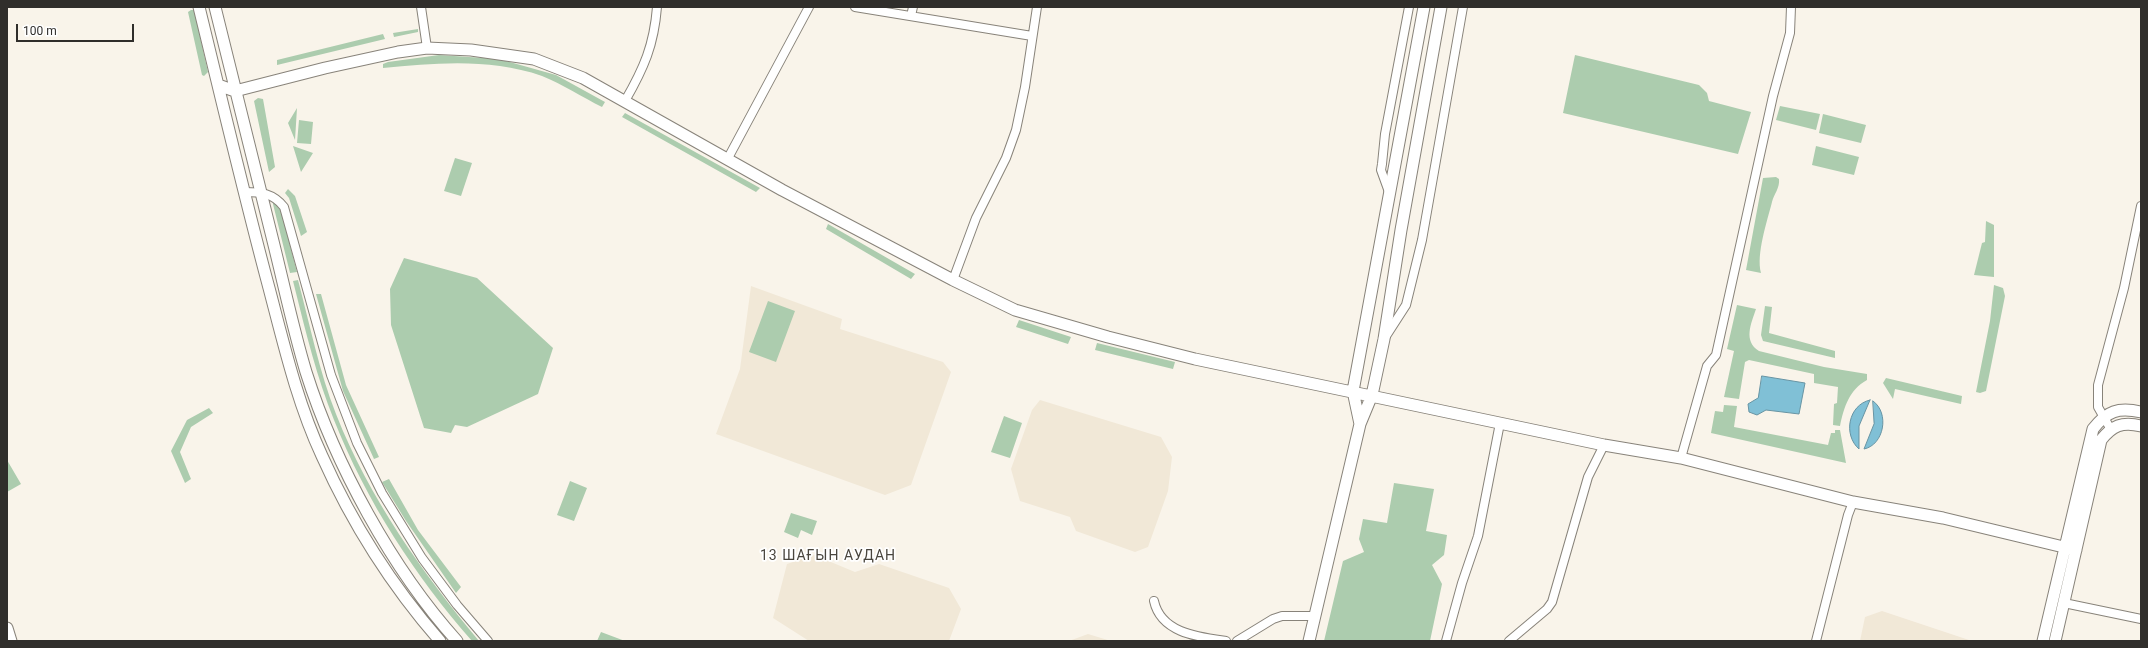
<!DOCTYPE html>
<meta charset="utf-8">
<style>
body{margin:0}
#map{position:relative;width:2148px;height:648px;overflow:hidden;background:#f9f4ea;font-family:Roboto,sans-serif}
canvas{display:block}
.frame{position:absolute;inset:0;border:8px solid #302e2b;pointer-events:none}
.scale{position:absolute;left:16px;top:24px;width:118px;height:18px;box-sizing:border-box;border:2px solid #302e2b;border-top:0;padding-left:5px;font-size:12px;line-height:14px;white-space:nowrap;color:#302e2b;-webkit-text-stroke:3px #fff;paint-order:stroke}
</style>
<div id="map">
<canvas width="2148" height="648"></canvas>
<div class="frame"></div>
<div class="scale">100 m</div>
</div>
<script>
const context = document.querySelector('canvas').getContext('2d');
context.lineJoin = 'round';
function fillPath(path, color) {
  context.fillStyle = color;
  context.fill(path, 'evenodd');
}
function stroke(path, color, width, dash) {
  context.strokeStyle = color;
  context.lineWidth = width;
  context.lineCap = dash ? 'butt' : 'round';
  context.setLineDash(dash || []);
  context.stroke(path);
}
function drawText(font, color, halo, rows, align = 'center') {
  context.font = font + ' Roboto,sans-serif';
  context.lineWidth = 3.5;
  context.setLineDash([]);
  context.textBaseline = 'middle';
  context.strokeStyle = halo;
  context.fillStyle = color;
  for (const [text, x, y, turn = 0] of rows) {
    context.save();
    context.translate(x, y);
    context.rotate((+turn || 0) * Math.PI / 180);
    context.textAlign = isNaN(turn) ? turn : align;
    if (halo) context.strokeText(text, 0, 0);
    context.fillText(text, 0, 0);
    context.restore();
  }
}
fillPath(new Path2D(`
 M751,286l91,33 -2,10 103,33 8,10 -40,113 -26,10 -169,-61 24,-65z
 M1040,400l121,37 11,20 -4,34 -20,56 -13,5 -59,-21 -6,-14 -50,-16 -9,-32 21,-59z
 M814,555l41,17 24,-8 70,24 12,21 -12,32h-140l-36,-23 14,-54z
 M1882,611l90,30h-112l5,-24z
 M1088,634l23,7h-42z`), '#f1e8d7');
fillPath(new Path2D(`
 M191,10h3l14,62 -4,4 -2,-1 -14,-63z
 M418,29v3l-24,5 -1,-4z
 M383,34l2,5 -108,26v-5z
 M439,55l60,4 57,16 49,27 -3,5c-20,-10 -40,-23 -60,-31 -52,-18 -106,-13 -159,-8v-4l5,-2z
 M1575,55l124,30 8,8 2,8 42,11 -13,42 -175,-41z
 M258,98l5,1 12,68 -6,5 -15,-71z
 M1780,106l40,8 -4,16 -40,-10z
 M297,108l-2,32 -7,-17z
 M625,113l135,75 -4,4 -134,-75z
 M1823,114l43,11 -5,18 -42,-10z
 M299,120l14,2 -2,22 -14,-1z
 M293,146l20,7 -12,19z
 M1816,146l43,11 -5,18 -42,-10z
 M455,158l17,5 -11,33 -17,-5z
 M1776,177l3,2c1,9 -5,15 -7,23 -5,20 -16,52 -11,71l-15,-3 17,-92z
 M288,189l7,7 12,36 -6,4 -12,-38 -4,-5z
 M272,200l7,3 18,69 -7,1z
 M1986,221l8,4v52l-20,-2 8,-32 3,-1z
 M828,224l87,50 -4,5 -85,-50z
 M404,258l73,20 76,70 -15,46 -71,33 -12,-2 -4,8 -27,-5 -33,-103 -1,-36z
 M298,280c12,45 21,91 38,134 33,84 86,158 143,227h-7c-57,-65 -106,-140 -138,-221 -17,-42 -28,-87 -39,-131l-2,-8z
 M1994,285l9,3 2,8 -19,95 -6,2 -4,-1 14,-71z
 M316,294h5l25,91 33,72 -5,2 -31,-68z
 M768,301l27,10 -19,51 -27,-10z
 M1737,305l19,4c-5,15 -13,32 3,42l65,16 43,7v6c-18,10 -23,27 -27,46l-7,-1 1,-21 3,-1 1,-16 -24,-4v-9l-65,-14 -4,2 -6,37 -15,-2 10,-46 -7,-2z
 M1765,306l7,1 -3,26 66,18v7l-72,-17 -2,-6z
 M1019,320l52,17 -3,7 -52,-17z
 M1097,343l78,19 -2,7 -78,-19z
 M1886,378l76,18 -1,8 -66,-15 -2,10 -10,-16z
 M1724,405l13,1 -3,21 94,18 3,-12h4v-3h5l6,33 -135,-30 4,-22 8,1z
 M209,408l4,5 -22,14 -11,25 11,27 -6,4 -14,-32 16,-31z
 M1004,416l18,7 -12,35 -19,-6z
 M7,460l14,24 -14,8z
 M389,479l29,51 43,57 -5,6 -50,-72 -24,-39z
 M570,481l17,7 -13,33 -17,-6z
 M1394,483l40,6 -8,42 21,4 -3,20 -12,10 10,19 -12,57h-106l19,-80 21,-9 -5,-13 4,-20 24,4z
 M791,513l26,8 -5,14 -11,-5 -3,8 -14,-6z
 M601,632l24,9h-28z`), '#acccae');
const water = new Path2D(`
 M1762,376l43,7 -6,31 -33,-4 -9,5 -8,-3 -1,-8 10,-6z
 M1870,400l-11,26v23c-16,-14 -11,-44 11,-49z
 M1873,401c17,12 11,44 -9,48l10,-25z`);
fillPath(water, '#80c0d6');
stroke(water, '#6894a3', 1);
const street = new Path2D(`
 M421,7l6,41
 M855,7l177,29
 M911,16l2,-9
 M625,101c19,-33 29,-56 32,-94
 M727,160l82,-153
 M244,192c17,0 29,1 40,15l47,168 26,68 25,50 40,65 35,47 31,36
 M1389,192l-8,-22 1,-6 3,-30 24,-127
 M953,280l23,-62 30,-60 10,-28 9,-43 12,-80
 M1386,336l20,-31 16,-65 41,-233
 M2110,428l-12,-21v-22l26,-97 17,-82
 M1681,458l26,-92 9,-11 57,-259 17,-63 1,-26
 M1154,601c7,32 44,36 72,40
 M2064,603l77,16
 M1237,641l36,-22 9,-3h33
 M1446,641l16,-58 16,-47 22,-113
 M1509,641l38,-32 5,-7 36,-125 16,-32
 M1816,641l32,-126 5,-13`);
const secondary = new Path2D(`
 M199,7c23,94 45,188 70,281 15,57 28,114 53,168 30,67 70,130 118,185
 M215,7c19,78 38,156 58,234 11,44 20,88 33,131 29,92 86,197 151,269
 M218,85l17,6 90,-23 73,-16 29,-4 44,2 63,9 49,19 199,112 171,90 62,30 93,27 87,22 409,86 77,13 172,44 90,16 133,32
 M1360,424l-7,-33 71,-384
 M7,628l4,13
 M1309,641l51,-217 12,-29 12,-56 17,-109 40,-223
 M2043,641l50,-212c14,-18 25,-22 48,-17
 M2055,641l46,-201c11,-14 21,-19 40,-14`);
stroke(street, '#88837a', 10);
stroke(secondary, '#88837a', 13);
stroke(street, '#fff', 8);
stroke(secondary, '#fff', 11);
context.letterSpacing = '1px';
drawText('14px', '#49453d', '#fff', [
 ["13 ШАҒЫН АУДАН",828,556]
]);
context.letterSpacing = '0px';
</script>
